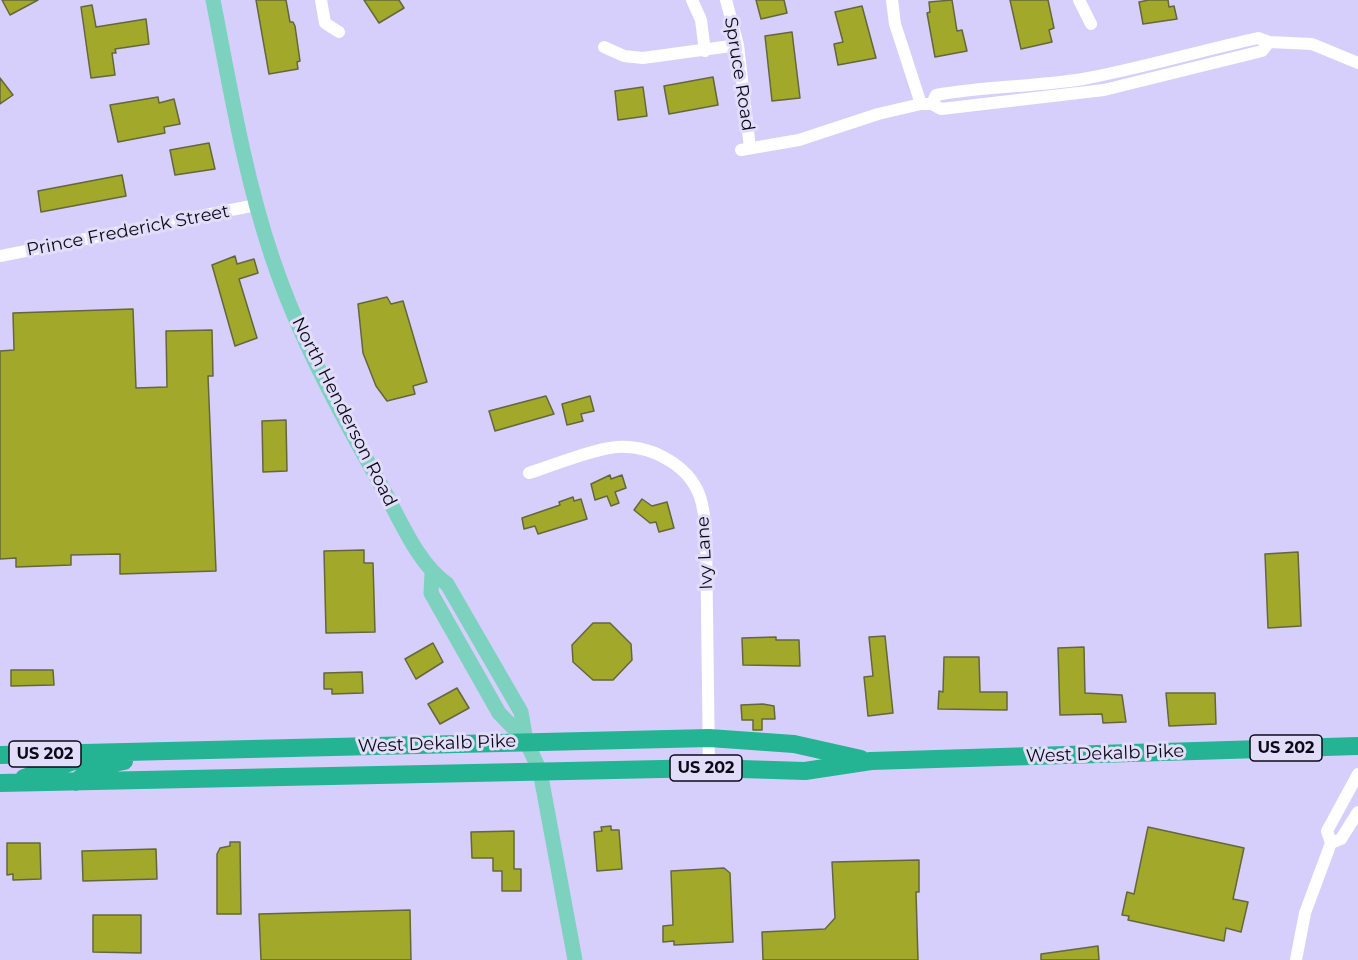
<!DOCTYPE html>
<style>
body{margin:0}
canvas{display:block;background:#d6cefb}
</style>
<canvas width="1358" height="960"></canvas>
<script>
const context = document.querySelector('canvas').getContext('2d');
context.lineJoin = 'round';
function fillPath(path, color) {
  context.fillStyle = color;
  context.fill(path, 'evenodd');
}
function stroke(path, color, width, dash) {
  context.strokeStyle = color;
  context.lineWidth = width;
  context.lineCap = dash ? 'butt' : 'round';
  context.setLineDash(dash || []);
  context.stroke(path);
}
function drawText(font, color, halo, rows, align = 'center') {
  context.font = font + ' Montserrat,sans-serif';
  context.lineWidth = 6;
  context.setLineDash([]);
  context.textBaseline = 'middle';
  context.strokeStyle = halo;
  context.fillStyle = color;
  for (const [text, x, y, turn = 0] of rows) {
    context.save();
    context.translate(x, y);
    context.rotate((+turn || 0) * Math.PI / 180);
    context.textAlign = isNaN(turn) ? turn : align;
    if (halo) context.strokeText(text, 0, 0);
    context.fillText(text, 0, 0);
    context.restore();
  }
}
const building = new Path2D(`
 M2,0h36l-28,15z
 M256,0h30l4,22h3l2,4 5,35 -3,1 1,7 -29,5z
 M364,0h35l5,8 -25,15z
 M756,0h28l3,13 -26,6z
 M952,0l5,31 5,-1 5,21 -32,6 -8,-44 3,-1 -1,-10z
 M1010,0h38l6,28 -5,2 3,12 -31,7z
 M1149,0h19l1,7 5,-1 3,13 -34,5 -4,-22z
 M92,5l4,22 50,-8 3,25 -34,5 1,4h-4l3,22 -24,3 -10,-71z
 M862,6l14,52 -38,7 -4,-21 9,-2 -8,-30z
 M792,32l8,66 -28,3 -7,-65z
 M713,77l5,28 -49,9 -5,-28z
 M0,78l13,17 -13,9z
 M643,87l4,29 -29,4 -3,-29z
 M158,97l1,6 15,-4 6,25 -16,3 1,6 -47,9 -8,-37z
 M209,143l6,26 -40,6 -5,-25z
 M122,175l4,21 -85,16 -3,-21z
 M235,256l2,8 17,-5 4,14 -19,6 18,59 -22,8 -23,-81z
 M387,297l4,7 12,-3 24,81 -14,4 2,8 -28,7 -11,-15 -13,-33 -5,-49z
 M133,309l3,79 31,-1 -1,-56 46,-1 1,46h-5l8,195 -96,3v-20l-49,1v10l-55,2v-9l-16,1v-208l14,-1 -1,-37z
 M546,396l8,18 -59,17 -6,-20z
 M590,396l4,15 -13,3 2,7 -16,4 -5,-21z
 M286,420l1,51 -24,1 -1,-51z
 M610,475l1,4 11,-4 4,13 -11,4 4,11 -8,3 -4,-10 -12,4 -4,-16z
 M573,497l1,4 7,-2 6,20 -49,15 -3,-8 -11,3 -2,-11 38,-13 -1,-3z
 M642,499l10,7 15,-4 7,26 -15,4 -3,-10 -6,1 -16,-13z
 M364,550v13h9l2,69 -49,1 -2,-82z
 M1298,552l3,74 -33,2 -3,-74z
 M593,623h17l21,21 1,16 -19,20h-20l-20,-18 -1,-17z
 M885,636l8,77 -25,3 -4,-39 9,-1 -4,-39z
 M776,637v3h23l1,26 -57,-1 -1,-27z
 M433,643l10,19 -27,17 -11,-20z
 M1084,647l1,46 37,2 4,27 -23,1 -1,-9 -42,1 -2,-67z
 M944,657h35l1,35h27v18l-69,-1 1,-18 4,1z
 M11,670h42l1,15 -43,1z
 M362,672l1,21 -31,1v-5h-8v-16z
 M457,688l12,20 -29,16 -12,-20z
 M1166,693h49l1,31 -47,2z
 M763,704l11,2 1,13h-13v11h-9v-10h-11l-1,-15z
 M611,826v4h8l3,39 -25,2 -3,-39 8,-1 -1,-4z
 M1148,827l96,21 -11,51 15,3 -7,30 -15,-4 -2,13 -96,-21 1,-4 -7,-1 5,-23 7,2z
 M514,831v38h7v22h-19v-20h-9v-13h-21l-1,-26z
 M230,842h10l1,72h-24v-60l3,-6 10,-2z
 M7,843h33l1,36 -28,1v-6l-6,1z
 M156,849l1,30 -74,2 -1,-30z
 M919,860v32h-3l2,68h-155l-1,-28 63,-3 10,-11 -3,-56z
 M724,868l6,5 3,69 -59,3v-4l-11,1v-16l10,-1 -2,-54z
 M410,910l1,50h-150l-2,-46z
 M93,915h48v38l-48,-1z
 M1098,946l1,14h-58v-6z`);
fillPath(building, '#a2a82a');
stroke(building, '#64673d', 1.5);
stroke(new Path2D(`
 M321,0l4,23 14,9
 M692,0l9,20 4,31
 M726,0l12,45 12,103
 M892,0l3,24 26,80
 M1079,0l12,24
 M604,47l20,9 19,2 95,-13
 M932,104l4,-9c50,-9 97,-8 147,-16 59,-11 116,-28 175,-41l11,4 43,2 46,19
 M741,150l58,-10 79,-26 43,-10h11l9,5 163,-19 158,-39 7,-9
 M0,256l256,-51
 M529,473c22,-7 67,-25 88,-26 36,-2 77,20 85,57 2,9 3,19 4,28l3,236
 M1331,843l10,-4 17,-27
 M1296,960l9,-47 26,-70 -4,-12 31,-57`), '#fff', 12);
stroke(new Path2D(`
 M213,0c17,86 31,174 59,257 27,81 68,156 110,230 18,32 35,76 65,97l74,128 5,29 14,30 35,189
 M432,574l-1,19 68,120 27,28`), '#7cd2be', 15);
stroke(new Path2D(`
 M0,755l709,-17 85,6 67,15
 M24,778l53,-18
 M76,782l18,-15 30,-6
 M0,783l709,-15 96,3 66,-10 487,-15`), '#25b493', 18);
for (const [x, y, w] of [
 [1286,748,72],
 [45,754,72],
 [706,768,72]
]) {
  const box = new Path2D();
  box.roundRect(x - w / 2, y - 13, w, 26, 4.5);
  context.fillStyle = '#e2def9';
  context.fill(box);
  stroke(box, '#0d0a18', 1.5);
}
drawText('bold 16px', '#0d0a18', null, [
 ["US 202",1286,748],
 ["US 202",45,754],
 ["US 202",706,768]
]);
drawText('18px', '#0d0a18', '#e2def9', [
 ["Spruce Road",739,74,81],
 ["Prince Frederick Street",128,231,-11],
 ["North Henderson Road",344,412,63],
 ["Ivy Lane",705,553,-93],
 ["West Dekalb Pike",437,744,-2],
 ["West Dekalb Pike",1105,754,-2]
]);
</script>
